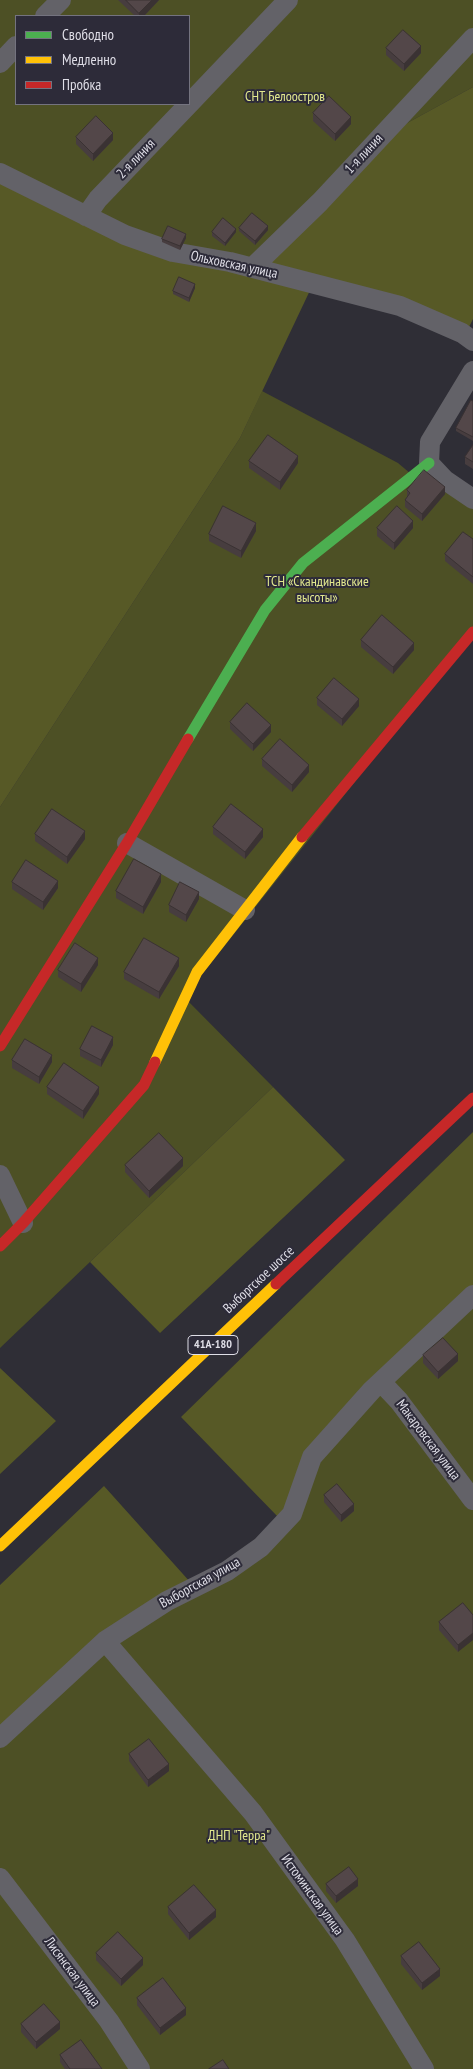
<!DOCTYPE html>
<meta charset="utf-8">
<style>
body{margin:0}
#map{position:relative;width:473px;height:2069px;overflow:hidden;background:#2f2e36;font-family:"PT Sans Narrow",sans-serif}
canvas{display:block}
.legend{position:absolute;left:15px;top:15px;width:175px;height:90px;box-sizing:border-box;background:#2d2b39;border:1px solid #74737f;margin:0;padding:6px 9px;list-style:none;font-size:15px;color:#dfdee7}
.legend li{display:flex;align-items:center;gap:10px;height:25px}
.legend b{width:25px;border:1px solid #74737f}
</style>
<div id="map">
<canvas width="473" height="2069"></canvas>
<ul class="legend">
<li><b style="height:6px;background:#4caf50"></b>Свободно</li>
<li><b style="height:6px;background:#ffc107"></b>Медленно</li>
<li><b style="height:6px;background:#c62828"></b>Пробка</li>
</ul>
</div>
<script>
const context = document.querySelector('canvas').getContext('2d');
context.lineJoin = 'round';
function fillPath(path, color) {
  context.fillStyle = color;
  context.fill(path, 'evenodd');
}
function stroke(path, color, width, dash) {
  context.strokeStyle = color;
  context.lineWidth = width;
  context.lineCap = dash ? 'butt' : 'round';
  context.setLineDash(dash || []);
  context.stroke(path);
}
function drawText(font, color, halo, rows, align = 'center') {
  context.font = font + ' "PT Sans Narrow",sans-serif';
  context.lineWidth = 4;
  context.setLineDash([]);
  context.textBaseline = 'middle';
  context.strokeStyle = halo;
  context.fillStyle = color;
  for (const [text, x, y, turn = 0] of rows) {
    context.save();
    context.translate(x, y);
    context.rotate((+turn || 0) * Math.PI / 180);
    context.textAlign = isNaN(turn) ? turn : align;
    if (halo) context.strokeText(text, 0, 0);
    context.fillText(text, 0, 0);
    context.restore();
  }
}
fillPath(new Path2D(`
 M0,0h473v87l-95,52 -120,127 -85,-14 -173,-79zM16,16h173v88h-173z
 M262,391l136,72 26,22 49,17v131l-289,364 89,90 -273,261v-541l240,-369z
 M473,1295v774h-473v-331l94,-87 167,-104 51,-90z`), '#4d5025');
fillPath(new Path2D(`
 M473,87v232l-6,12 -153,-49 -74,156 -240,369v-634l75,37 172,57 131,-128z
 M273,1087l72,73 -185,173 -70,-71z
 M473,1132v163l-101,95 -93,128 -98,-101z
 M0,1368l56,53 -56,53z
 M104,1486l87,97 -191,155v-153z`), '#575926');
stroke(new Path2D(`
 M45,16l16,-16
 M0,63l16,-17
 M189,104l99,-104
 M0,173l125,62 48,17 57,10 170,44 62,27 11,8
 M86,216l12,-17 91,-95
 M252,268l68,-66 153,-164
 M473,371l-43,71 -1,21 16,17 28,19
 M127,843l118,67
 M0,1175l23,48
 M381,1382l18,19 74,99
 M105,1641l148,172 92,127 79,129
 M0,1738l105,-97 62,-40 60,-30 34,-24 31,-33 20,-57 60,-67 101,-95
 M0,1878l109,143 31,48`), '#636268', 20);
stroke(new Path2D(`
 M188,739l77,-129 38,-47 126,-100`), '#4caf50', 11);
stroke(new Path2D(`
 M155,1062l42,-90 105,-135
 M0,1546l276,-262`), '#ffc107', 11);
stroke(new Path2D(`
 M302,837l171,-205
 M0,1046l127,-203 61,-104
 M0,1246l23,-23 121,-138 11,-23
 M276,1284l197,-186`), '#c62828', 11);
fillPath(new Path2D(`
 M118,0h41l-15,16h-9z
 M386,48l35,5 -17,18 -18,-16z
 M313,113l38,11 -16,17 -22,-20z
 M76,137l37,3 -20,21 -17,-17z
 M239,228l29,2 -13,15 -16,-14z
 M212,232h24l-11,14 -13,-10z
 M186,238l-6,12 -18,-8v-3z
 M195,288l-6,14 -16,-8v-3z
 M473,401v40l-17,-10v-3z
 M473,445v24l-8,-5v-7z
 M249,461l49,2 -18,27 -31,-22z
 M407,490l38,4 -23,27 -17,-14v-7l2,-3z
 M377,528h36l-19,22 -17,-14z
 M256,531l-15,27 -32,-17v-7z
 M473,539v45l-28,-23v-7z
 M361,640l53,10 -21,24 -32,-27z
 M317,698l42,8 -17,20 -25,-21z
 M230,722l41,10 -18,19 -23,-22z
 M262,759l47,13 -17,20 -30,-26z
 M213,827l50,10 -18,22 -32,-25z
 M35,834l50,5 -18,25 -32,-23z
 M12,882l46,6 -15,22 -31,-21z
 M161,882l-18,32 -27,-16v-7z
 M199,899l-13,23 -17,-10v-7z
 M98,965l-17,27 -23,-15v-7z
 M179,966l-20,33 -35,-20v-7z
 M113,1045l-12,22 -21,-11v-7z
 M12,1060l40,2 -13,22 -27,-16z
 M47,1087l52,7 -16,25 -36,-25z
 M125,1165l58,1 -34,32 -24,-26z
 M423,1355l35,6 -20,18 -15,-16z
 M324,1495l30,16 -13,11 -17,-20z
 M463,1603l-5,49 -19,-22v-8z
 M129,1754l40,17 -21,16 -19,-26z
 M326,1884l32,2 -22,17 -10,-12z
 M168,1907l48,10 -27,23 -21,-26z
 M96,1953l47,12 -22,21 -25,-26z
 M401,1956l39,20 -18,14 -21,-26z
 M137,1998l49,17 -26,20 -23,-30z
 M21,2024l39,5 -24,20 -15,-17z
 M60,2055l42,14h-37l-5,-7z`), '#473d3f');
fillPath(new Path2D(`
 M152,0h7l-15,16h-5v-3z
 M421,46v7l-17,18v-7z
 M351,117v7l-16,17v-7z
 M113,133v7l-20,21v-7z
 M268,226v4l-13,15v-4z
 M236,229v3l-11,14v-3z
 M186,234v4l-6,12v-4z
 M195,284v4l-6,14v-4z
 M298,456v7l-18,27v-8z
 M445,487v7l-23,27v-7z
 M413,521v7l-19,22v-7z
 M256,523v8l-15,27v-7z
 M414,643v7l-21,24v-7z
 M359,699v7l-17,20v-7z
 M271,725v7l-18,19v-7z
 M309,765v7l-17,20v-7z
 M263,829v8l-18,22v-7z
 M85,831v8l-18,25v-7z
 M161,874v8l-18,32v-7z
 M58,881v7l-15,22v-8z
 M199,892v7l-13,23v-7z
 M98,958v7l-17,27v-8z
 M179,958v8l-20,33v-7z
 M113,1037v8l-12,22v-7z
 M52,1055v7l-13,22v-7z
 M99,1087v7l-16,25v-8z
 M183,1158v8l-34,32v-7z
 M458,1354v7l-20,18v-7z
 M354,1504v7l-13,11v-7z
 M473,1633v7l-15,12v-7z
 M169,1764v7l-21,16v-7z
 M358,1879v7l-22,17v-7z
 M216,1910v7l-27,23v-7z
 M143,1958v7l-22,21v-7z
 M440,1969v7l-18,14v-7z
 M186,2008v7l-26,20v-7z
 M60,2022v7l-24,20v-7z`), '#3a3233');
const building = new Path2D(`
 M126,0h26l-13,13z
 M403,30l18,16 -17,18 -18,-16z
 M329,96l22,21 -16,17 -22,-21z
 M96,116l17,17 -20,21 -17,-17z
 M252,213l16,13 -13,15 -16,-13z
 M223,218l13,11 -11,14 -13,-11z
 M168,226l18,8 -6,12 -18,-7z
 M179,277l16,7 -6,14 -16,-7z
 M471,400l2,1v36l-17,-9z
 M268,435l30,21 -18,26 -31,-21z
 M473,445v17l-8,-5z
 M424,470l21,17 -23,27 -17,-14 5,-7 -3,-3z
 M223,506l33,17 -15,28 -32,-17z
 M397,506l16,15 -19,22 -17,-15z
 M463,532l10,7v38l-28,-23z
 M382,615l32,28 -21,24 -32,-27z
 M334,678l25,21 -17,20 -25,-21z
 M247,703l24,22 -18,19 -23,-22z
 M280,739l29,26 -17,20 -30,-26z
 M231,804l32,25 -18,23 -32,-25z
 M52,809l33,22 -18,26 -32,-23z
 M134,859l27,15 -18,33 -27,-16z
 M26,860l32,21 -15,21 -31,-20z
 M180,882l19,10 -13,23 -17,-10z
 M144,938l35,20 -20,34 -35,-20z
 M75,943l23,15 -17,26 -23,-14z
 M92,1026l21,11 -12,23 -21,-11z
 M25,1039l27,16 -13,22 -27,-17z
 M64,1063l35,24 -16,24 -36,-24z
 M159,1133l24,25 -34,33 -24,-26z
 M443,1338l15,16 -20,18 -15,-17z
 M337,1484l17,20 -13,11 -17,-20z
 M463,1603l10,12v18l-15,12 -19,-23z
 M149,1739l20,25 -21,16 -19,-26z
 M349,1867l9,12 -22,17 -10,-12z
 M194,1885l22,25 -27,23 -21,-26z
 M118,1932l25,26 -22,21 -25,-26z
 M419,1942l21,27 -18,14 -21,-27z
 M163,1978l23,30 -26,20 -23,-30z
 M44,2004l16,18 -24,20 -15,-18z
 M81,2040l21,29h-32l-10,-14z
 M223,2060l6,9h-20z`);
fillPath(building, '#534749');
stroke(building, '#3a3233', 1);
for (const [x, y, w] of [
 [213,1345,50]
]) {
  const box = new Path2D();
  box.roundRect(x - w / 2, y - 9.5, w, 19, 4);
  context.fillStyle = '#2d2b39';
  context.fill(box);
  stroke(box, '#dfdee7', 1);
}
drawText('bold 12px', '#dfdee7', null, [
 ["41А-180",213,1345]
]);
drawText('14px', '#e2e88e', '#2d2b39', [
 ["СНТ Белоостров",285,97],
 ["ТСН «Скандинавские",317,582],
 ["высоты»",317,598],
 ["ДНП \"Терра\"",239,1836]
]);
drawText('14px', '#dfdee7', '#2d2b39', [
 ["1-я линия",364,154,-47],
 ["2-я линия",136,159,-46],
 ["Ольховская улица",234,265,12],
 ["Выборгское шоссе",259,1280,-43],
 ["Макаровская улица",428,1440,53],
 ["Выборгская улица",200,1583,-29],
 ["Истоминская улица",312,1895,54],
 ["Лисянская улица",72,1972,53]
]);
</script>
